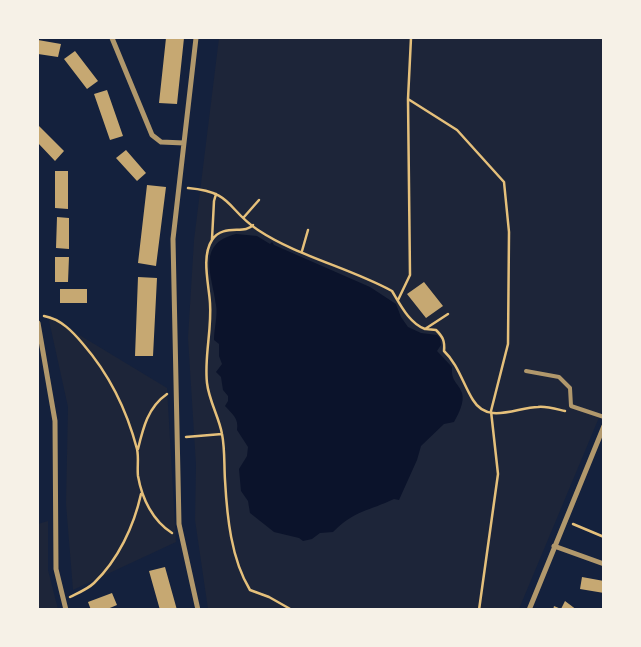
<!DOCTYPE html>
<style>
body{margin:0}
#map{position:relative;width:641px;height:647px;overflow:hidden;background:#14213d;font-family:"Golos Text",sans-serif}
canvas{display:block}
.frame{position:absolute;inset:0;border:39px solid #f6f1e7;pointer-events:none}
</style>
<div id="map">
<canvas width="641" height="647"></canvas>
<div class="frame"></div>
</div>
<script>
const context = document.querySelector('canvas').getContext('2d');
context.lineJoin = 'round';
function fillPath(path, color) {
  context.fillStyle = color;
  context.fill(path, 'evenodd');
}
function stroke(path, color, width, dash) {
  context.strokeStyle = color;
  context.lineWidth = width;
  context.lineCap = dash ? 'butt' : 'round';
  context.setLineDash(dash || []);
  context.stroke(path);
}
fillPath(new Path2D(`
 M219,38h384v370l-84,201h-311l-13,-89 1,-55 -8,-127 6,-98z
 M48,316l119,72 9,154 -103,48 -7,-86 2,-97z
 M48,521v49l10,39h-20v-85z`), '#1d2539');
fillPath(new Path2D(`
 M236,234l21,2 13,8 2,-2 2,3 96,42 26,17 5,13 7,10 13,6 16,2 3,3 1,7 -4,6 15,16c-1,15 6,15 10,26 3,9 -4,22 -8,29l-10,2 -23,22 -4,14 -18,40 -5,-1c-25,12 -39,11 -61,33l-13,1 -8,6 -9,2 -4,-3 -25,-6 -24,-19 -2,-12 -7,-10 -2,-22 8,-13 1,-9 -11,-17c2,-12 -5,-16 -12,-24l3,-5v-5l-5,-6 -2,-13 -5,-5 6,-8 -3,-8v-12l-5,-4c0,-11 4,-25 2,-35 -3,-28 -21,-61 20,-71z`), '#0b132b');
fillPath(new Path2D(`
 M166,38h18l-7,66 -18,-1z
 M38,40l23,4 -3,13 -20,-3z
 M75,51l23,30 -11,8 -23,-30z
 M107,90l16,46 -13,4 -16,-46z
 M38,125l26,26 -9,10 -17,-18z
 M126,150l20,23 -9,8 -21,-23z
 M55,171h13v38l-13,-1z
 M147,185l19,2 -10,79 -18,-3z
 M57,217l12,1v31l-13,-1z
 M55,257h14l-1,25h-13z
 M138,277l19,1 -4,78h-18z
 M424,282l19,24 -17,12 -19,-24z
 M60,289h27v14h-27z
 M165,567l12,43h-17l-11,-39z
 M582,577l22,4v12l-24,-4z
 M112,593l5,12 -12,5h-14l-3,-8z
 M565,601l12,9h-24l1,-4 7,3z`), '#c6a872');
stroke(new Path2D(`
 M411,38l-3,61 49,31 47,52 5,50 -1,112 -17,67 7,63 -19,136
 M188,188c46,4 38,21 70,42 39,26 92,38 134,61 8,13 17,32 33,38l23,-15
 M244,217l15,-17
 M253,225c-8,10 -30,-2 -41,15 -11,17 -3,45 -2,63 2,27 -6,54 -3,80 2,18 12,34 15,51 3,15 2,31 3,46 2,36 6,79 25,110l19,7 23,13
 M212,239l2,-38 2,-7
 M302,251l6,-21
 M398,300l12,-25 -2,-176
 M44,316c17,3 29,16 39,28 26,30 44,67 54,105 2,9 0,18 1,27 4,23 15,45 34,57
 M426,329l10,1c7,7 9,11 8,21 14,13 19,33 29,49 15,25 44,7 65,7 8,-1 18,2 27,4
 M186,437l36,-3
 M138,449c5,-21 10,-42 29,-55
 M573,524l31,13
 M70,597c8,-4 18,-8 24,-14 24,-23 40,-57 47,-89`), '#e5c07b', 2.5);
stroke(new Path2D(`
 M526,371l33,6 11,11 1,18 33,11`), '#b1986c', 4);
stroke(new Path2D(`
 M112,38l40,97 9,7 23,1
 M196,38l-23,201 6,285 19,86
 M38,323l17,98 1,148 10,41
 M554,546l50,18
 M529,610l75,-184`), '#b1986c', 5);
</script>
